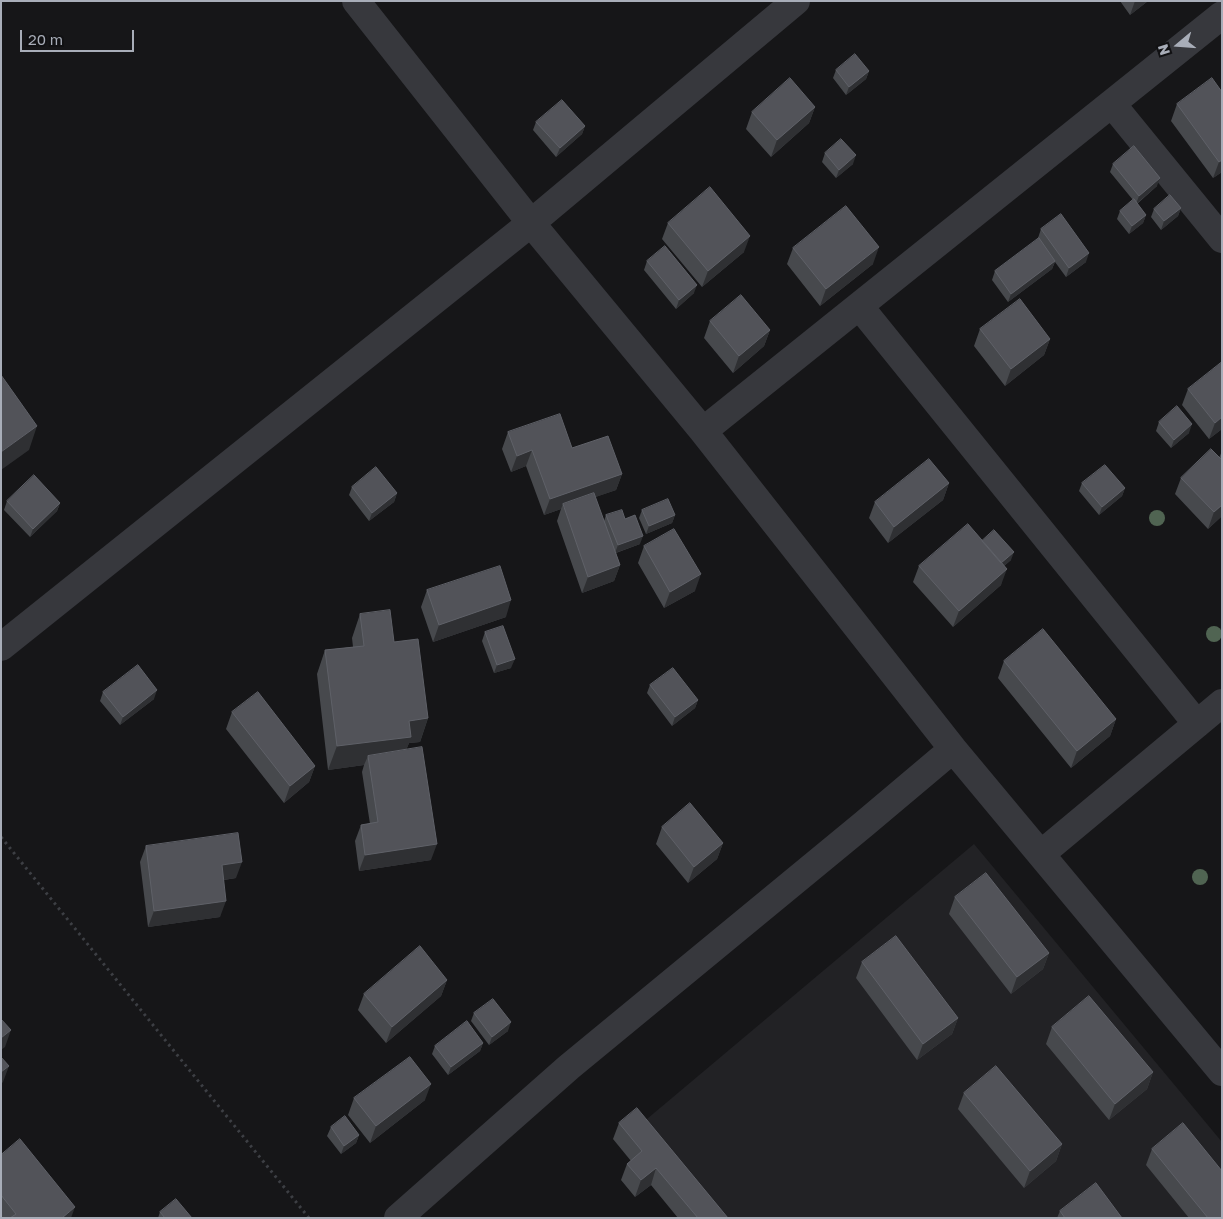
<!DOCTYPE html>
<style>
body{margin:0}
#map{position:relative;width:1223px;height:1219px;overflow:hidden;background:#161618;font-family:"Golos Text",sans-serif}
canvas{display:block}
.frame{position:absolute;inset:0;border:2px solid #a8adb8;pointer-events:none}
.north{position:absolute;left:1153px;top:20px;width:50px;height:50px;-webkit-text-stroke:4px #111113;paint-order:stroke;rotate:252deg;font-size:14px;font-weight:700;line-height:20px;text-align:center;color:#a8adb8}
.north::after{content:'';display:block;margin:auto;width:18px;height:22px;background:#a8adb8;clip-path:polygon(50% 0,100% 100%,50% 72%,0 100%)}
.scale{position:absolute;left:20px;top:30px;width:114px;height:22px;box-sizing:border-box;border:2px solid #a8adb8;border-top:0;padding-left:6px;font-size:15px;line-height:18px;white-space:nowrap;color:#a8adb8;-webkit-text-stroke:4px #111113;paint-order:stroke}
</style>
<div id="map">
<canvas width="1223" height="1219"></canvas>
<div class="frame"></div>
<div class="north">N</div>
<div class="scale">20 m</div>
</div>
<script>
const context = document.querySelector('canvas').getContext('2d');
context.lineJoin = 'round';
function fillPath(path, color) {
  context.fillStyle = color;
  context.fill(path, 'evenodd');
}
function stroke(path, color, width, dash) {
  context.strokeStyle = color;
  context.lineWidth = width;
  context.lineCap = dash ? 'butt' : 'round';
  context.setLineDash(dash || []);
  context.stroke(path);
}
fillPath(new Path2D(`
 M974,844l248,298v76h-503l-78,-94z`), '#222225');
stroke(new Path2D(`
 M1,837l308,381`), '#3d3f44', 3, [2.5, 4]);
stroke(new Path2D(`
 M356,1l175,222 172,208 250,318 269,323
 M1112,104l110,135
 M860,307l337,417
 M703,431l519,-416
 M1,647l530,-424 265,-222
 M1041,854l181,-151
 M398,1218l171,-151 295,-243 89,-75`), '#37383d', 28);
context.fillStyle = '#506452';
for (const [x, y] of [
 [1157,518],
 [1214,634],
 [1200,877]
]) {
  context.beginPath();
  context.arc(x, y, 8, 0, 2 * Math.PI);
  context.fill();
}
fillPath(new Path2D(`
 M1120,1h28l-18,14z
 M836,70l33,1 -3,8 -20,16 -13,-17z
 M1222,92v80l-9,6 -42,-57 6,-17z
 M815,107l-6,16 -38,34 -25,-28 6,-17z
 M536,122l49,4 -3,8 -26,23 -23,-27z
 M825,153l28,11 -17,14 -14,-16z
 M1113,164l44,22 -20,18 9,11 -3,8 -14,11 -12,-15 3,-8 13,-11 -23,-28z
 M1181,208l-3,8 -17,14 -10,-13 3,-8z
 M668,223l76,29 -42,35 -40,-48z
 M1041,229l45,33 -20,15 -11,-15 -3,7 -44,33 -16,-22 3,-9 43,-32v-1z
 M793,248l80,16 -53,42 -33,-42z
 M647,261l47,32 -18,16 -32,-39z
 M710,321l60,9 -6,16 -31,27 -29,-35z
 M980,329l70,10 -6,16 -39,31 -31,-40z
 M1188,389l34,40 -13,10 -27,-34z
 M1159,422l30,11 -18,15 -15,-17z
 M508,432l64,16 50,26 -6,16 -21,7 9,24 2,-6 19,4 15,25 -24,9 4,12 -6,16 -32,12 -25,-72 4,-12 -17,6 -18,-49 -15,6 -9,-23z
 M1222,451v65l-14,13 -33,-35 6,-16 38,-20z
 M949,483l-6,17 -55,43 -19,-25 6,-16z
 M1082,483l43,5 -3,8 -23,19 -20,-24z
 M352,487l45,6 -3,9 -25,19 -20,-26z
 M7,501l53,2 -3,8 -27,26 -26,-27z
 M642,510l33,5 -3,8 -26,11 -7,-16z
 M982,541l29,19 -7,6 -3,19 -48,42 -40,-45 6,-16z
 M644,546l51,45 -31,17 -26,-45z
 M427,590l79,27 -73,25 -12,-35z
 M360,614l34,28 34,76 -8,24 -11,1 -3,7 25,110 -72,11 -4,-30 6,-16 9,-1 -8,-52 2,-7 -36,5 -11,-96 8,-24 28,-3 -1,-9z
 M485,632l26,36 -17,5 -12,-32z
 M1004,661l112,58 -6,17 -39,32 -73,-90z
 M650,685l48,15 -3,8 -23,18 -25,-33z
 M103,692l51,7 -34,26 -20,-24z
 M232,712l83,54 -6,16 -25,21 -58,-74z
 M662,827l61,16 -6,16 -29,24 -32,-39z
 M146,846l90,32 -12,2 -4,37 -72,10 -8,-65z
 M955,897l94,56 -6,16 -32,25 -62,-80z
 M862,962l96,56 -6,16 -35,26 -61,-82z
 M447,980l-6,16 -55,47 -28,-33 6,-16z
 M474,1013l34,18 -19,14 -18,-24z
 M1052,1027l101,45 -6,17 -38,31 -63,-76z
 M483,1043l-3,8 -32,24 -16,-21 3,-8z
 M964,1093l98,51 -6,17 -32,27 -66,-79z
 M354,1098l71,2 -55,43 -22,-28z
 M619,1123l109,95h-50l-27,-33 -16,12 -14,-17 6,-16 4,-3 -18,-22z
 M331,1127l28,8 -3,8 -15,11 -14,-18z
 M1152,1149l70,69h-33l-43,-53z
 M1,1155l70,63h-70z
 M1060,1211l62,7h-65z
 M160,1212l32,6h-34z`), '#47494d');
fillPath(new Path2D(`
 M1135,1h13l-18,14z
 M869,71l-3,8 -20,16 3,-8z
 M815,107l-6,16 -38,34 6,-17z
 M585,126l-3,8 -26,23 4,-9z
 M856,155l-3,9 -17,14 3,-8z
 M1222,160v12l-9,6 6,-16z
 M1160,178l-3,8 -21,18 3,-8z
 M1181,208l-3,8 -17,14 3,-9z
 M1146,215l-3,8 -14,11 3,-8z
 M750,236l-6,16 -42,35 6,-16z
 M879,247l-6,17 -53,42 6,-17z
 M1089,253l-3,9 -20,15 3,-9z
 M1055,261l-3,8 -44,33 3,-8z
 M697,285l-3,8 -18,16 3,-9z
 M770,330l-6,16 -31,27 6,-17z
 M1050,339l-6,16 -39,31 6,-17z
 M1222,417v12l-13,10 6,-16z
 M1192,424l-3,9 -18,15 3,-8z
 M37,426l-8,24 -28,20v-18z
 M532,450l-6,16 -15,6 6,-16z
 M622,474l-6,16 -52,18 -1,-4 -2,5 -17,6 6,-16z
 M949,483l-6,17 -55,43 6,-16z
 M1125,488l-3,8 -23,19 3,-8z
 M397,493l-3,9 -25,19 3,-8z
 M60,503l-3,8 -27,26 3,-8z
 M1222,505v11l-14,13 6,-17z
 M675,515l-3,8 -26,11 3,-8z
 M643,536l-3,8 -25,9 3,-8z
 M1014,552l-3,8 -14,12 3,-8z
 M620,565l-6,16 -32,12 6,-16z
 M1007,569l-6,16 -48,42 6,-16z
 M701,574l-6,17 -31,17 6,-16z
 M511,600l-5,17 -73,25 6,-17z
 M515,659l-4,9 -17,5 3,-8z
 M157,690l-3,9 -34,26 3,-8z
 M698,700l-3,8 -23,18 3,-9z
 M428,718l-8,24 -11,1 -7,18 -34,-5 -4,9 -36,5 9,-24 72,-25z
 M1116,719l-6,17 -39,32 6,-17z
 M315,766l-6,16 -25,21 6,-17z
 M723,843l-6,16 -29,24 6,-16z
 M437,844l-6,16 -72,11 6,-16z
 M242,862l-6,16 -20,3 6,-16z
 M226,901l-6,16 -72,10 6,-16z
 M1049,953l-6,16 -32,25 6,-17z
 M447,980l-6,16 -55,47 6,-16z
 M958,1018l-6,16 -35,26 6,-16z
 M511,1022l-3,9 -19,14 3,-8z
 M11,1030l-6,17 -4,3v-12z
 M483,1043l-3,8 -32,24 3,-8z
 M9,1066l-6,16 -2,2v-12z
 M1153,1072l-6,17 -38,31 6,-16z
 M431,1084l-6,16 -55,43 6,-17z
 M359,1135l-3,8 -15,11 3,-8z
 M1062,1144l-6,17 -32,27 6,-17z
 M656,1168l-5,17 -16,12 6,-17z
 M75,1207l-4,11h-9z`), '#2f3033');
const building = new Path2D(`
 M855,54l14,17 -20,16 -13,-17z
 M790,78l25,29 -38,33 -25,-28z
 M1212,78l10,14v68l-3,2 -42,-58z
 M562,100l23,26 -25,22 -24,-26z
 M841,139l15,16 -17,15 -14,-17z
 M1134,146l26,32 -21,18 -26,-32z
 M710,187l40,49 -42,35 -40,-48z
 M1170,195l11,13 -17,13 -10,-12z
 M1134,199l12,16 -14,11 -12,-15z
 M846,206l33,41 -53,42 -33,-41z
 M1061,214l28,39 -20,15 -28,-39z
 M1039,238l16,23 -44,33 -16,-23z
 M665,246l32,39 -18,15 -32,-39z
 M741,295l29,35 -31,26 -29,-35z
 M1020,299l30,40 -39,30 -31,-40z
 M1222,362v55l-7,6 -27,-34z
 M1,375l36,51 -36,26z
 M1177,406l15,18 -18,16 -15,-18z
 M560,414l12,34 36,-12 14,38 -72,25 -18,-49 -15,6 -9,-24z
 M1211,449l11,11v45l-8,7 -33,-34z
 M929,459l20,24 -55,44 -19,-25z
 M1105,465l20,23 -23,19 -20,-24z
 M376,467l21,26 -25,20 -20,-26z
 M34,475l26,28 -27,26 -26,-28z
 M594,493l26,72 -32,12 -25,-73z
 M668,499l7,16 -26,11 -7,-16z
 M622,510l3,9 10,-4 8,21 -25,9 -12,-30z
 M968,524l39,45 -48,42 -40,-45z
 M674,529l27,45 -31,18 -26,-46z
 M994,530l20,22 -13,11 -19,-22z
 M500,566l11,34 -72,25 -12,-35z
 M390,610l4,32 24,-3 10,79 -19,3 2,16 -74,9 -12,-96 39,-4 -4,-32z
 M503,626l12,33 -18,6 -12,-33z
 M1043,629l73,90 -39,32 -73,-90z
 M138,665l19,25 -34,27 -20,-25z
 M673,668l25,32 -23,17 -25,-32z
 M258,692l57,74 -25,20 -58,-74z
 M422,747l15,97 -72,11 -4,-30 17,-3 -10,-66z
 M690,803l33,40 -29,24 -32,-40z
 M238,833l4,29 -20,3 4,36 -72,10 -8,-65z
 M986,873l63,80 -32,24 -62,-80z
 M896,936l62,82 -35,26 -61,-82z
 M420,946l27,34 -55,47 -28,-33z
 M1089,996l64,76 -38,32 -63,-77z
 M493,999l18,23 -19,15 -18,-24z
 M1,1019l10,11 -10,8z
 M467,1021l16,22 -32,24 -16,-21z
 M1,1057l8,9 -8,6z
 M410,1057l21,27 -55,42 -22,-28z
 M996,1066l66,78 -32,27 -66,-78z
 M637,1108l91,110h-30l-42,-50 -15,12 -14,-16 15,-13 -23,-28z
 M345,1116l14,19 -15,11 -13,-19z
 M1183,1123l39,48v47h-14l-56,-69z
 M20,1139l55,68 -13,11h-52l6,-4 -15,-19v-40z
 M1096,1183l26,35h-57l-5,-7z
 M176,1199l16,19h-27l-5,-6z`);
fillPath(building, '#525359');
stroke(building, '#5f6168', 1);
</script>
